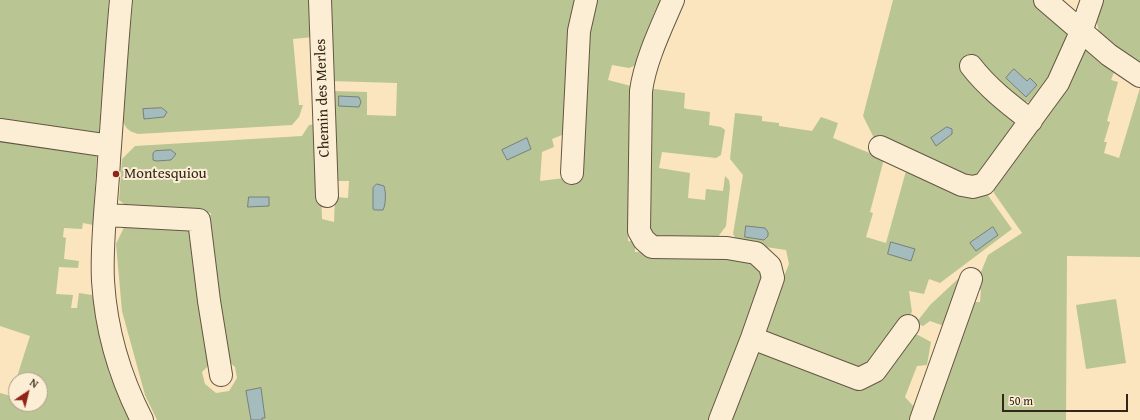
<!DOCTYPE html>
<style>
body{margin:0}
#map{position:relative;width:1140px;height:420px;overflow:hidden;background:#fae5be;font-family:"Gentium Book Plus",serif}
canvas{display:block}
.north{position:absolute;left:8px;top:372px;width:40px;height:40px;box-sizing:border-box;background:#fceed5;border:1px solid #ac9e89;border-radius:50%;rotate:35deg;font-size:11px;font-weight:700;line-height:16px;text-align:center;color:#332618}
.north::after{content:'';display:block;margin:auto;width:14px;height:18px;background:#8f2418;clip-path:polygon(50% 0,100% 100%,50% 72%,0 100%)}
.scale{position:absolute;left:1002px;top:394px;width:126px;height:18px;box-sizing:border-box;border:2px solid #332618;border-top:0;padding-left:5px;font-size:12px;line-height:14px;white-space:nowrap;color:#332618;-webkit-text-stroke:3px #fceed5;paint-order:stroke}
</style>
<div id="map">
<canvas width="1140" height="420"></canvas>
<div class="north">N</div>
<div class="scale">50 m</div>
</div>
<script>
const context = document.querySelector('canvas').getContext('2d');
context.lineJoin = 'round';
function fillPath(path, color) {
  context.fillStyle = color;
  context.fill(path, 'evenodd');
}
function stroke(path, color, width, dash) {
  context.strokeStyle = color;
  context.lineWidth = width;
  context.lineCap = dash ? 'butt' : 'round';
  context.setLineDash(dash || []);
  context.stroke(path);
}
function drawText(font, color, halo, rows, align = 'center') {
  context.font = font + ' "Gentium Book Plus",serif';
  context.lineWidth = 4;
  context.setLineDash([]);
  context.textBaseline = 'middle';
  context.strokeStyle = halo;
  context.fillStyle = color;
  for (const [text, x, y, turn = 0] of rows) {
    context.save();
    context.translate(x, y);
    context.rotate((+turn || 0) * Math.PI / 180);
    context.textAlign = isNaN(turn) ? turn : align;
    if (halo) context.strokeText(text, 0, 0);
    context.fillText(text, 0, 0);
    context.restore();
  }
}
fillPath(new Path2D(`
 M0,0h109l-10,133 -99,-8z
 M133,0h179l1,37 -20,2 6,66h4l-4,12 -7,8 -154,9c-10,-3 -13,-6 -16,-16z
 M328,0h248l-9,133 -15,6 2,8 -12,5 -2,29 40,-5 4,-102 9,-74h73l-27,64 -10,4 -17,-3 -4,15 23,6 -3,155 7,1v10l87,1 33,5 12,13 -55,149h-555l-12,-25 -23,-84 -6,-67 10,-21 58,2 10,11 5,73 5,3 9,49 -11,11 3,12 11,9 13,-2 8,-13 -2,-11 -10,-8 -15,-136 1,-10 -82,-5 -10,-8 3,-41 13,-13 167,-10 7,-11 9,-1 4,95 12,3 1,-25 13,1 1,-17h-15l-1,-90 34,1v23l29,1 1,-33 -67,-2z
 M893,0h144l30,28 2,10 -21,42 -9,15 -9,7h-10l-6,19 -1,11 -38,46 -101,-40 -11,-22z
 M1101,0h39v68l-41,-35 -3,-15z
 M1083,50h10l22,20 -4,10 7,2 -11,39 3,1 -6,20h3l-3,11 15,5 21,-70v169l-73,-1 -1,164h-138l42,-118h10l1,-12 -7,-1 14,-34 34,-22 -28,-40v-10z
 M647,88l38,5 -1,15 3,1 23,3 -1,13 12,2 4,3 -4,25 -5,3 -54,-6 -3,16 31,5 -2,25 17,2 1,-11 17,2 2,-15 4,4 1,7 -4,39 -11,15 -59,-1 -9,-6z
 M735,113l27,3v5l17,2v3l33,5 9,-14 17,6 -5,15 51,21 -14,53 3,1 -7,24 20,6 20,-72 81,23 25,35 -72,54 -11,-4 -5,15 -15,-3 3,21 -40,53 -12,7 -96,-35 -2,-8 27,-65 -3,-14 -47,-7 -6,-9 10,-59 -13,-16z
 M0,136l97,18 -4,71 -10,-2 -1,6 -18,-1 -1,9 3,1 -2,21 15,2 -1,7 -19,-1 -3,27 17,1 -2,13h6l2,-15 13,2 17,78 23,47h-132v-27l11,3 5,-15v23h24v-24h-24l14,-44 -30,-10z
 M959,278l5,1 -17,48 -17,-6 -7,5 -7,-3 14,-18z
 M1116,299l10,64 -40,6 -10,-64z
 M908,335h10l13,7 -4,23 -10,1 -12,31 11,12 -4,11h-185l26,-67 9,-3 90,35z`), '#bac594');
const water = new Path2D(`
 M1014,69l13,12 3,-3 7,7 -11,12 -20,-19z
 M339,96l20,1 2,5 -2,5 -20,-1z
 M162,108l5,4 -3,5 -20,2 -1,-10z
 M947,127l5,2v5l-16,12 -5,-8z
 M527,138l4,11 -24,11 -5,-10z
 M171,150l5,4 -5,6 -15,1 -3,-1v-7l2,-2z
 M377,184l7,2c2,6 2,18 -1,24h-8l-2,-1v-21z
 M249,197h20v9l-21,1z
 M746,226l19,2 3,4v4l-4,4 -19,-3z
 M993,227l5,8 -22,16 -6,-8z
 M891,242l24,7 -4,12 -23,-7z
 M261,388l4,30h-3v2h-11l-5,-29z`);
fillPath(water, '#a4bcbd');
stroke(water, '#77807b', 1);
const minor = new Path2D(`
 M121,0c-5,53 -8,107 -12,160 -2,40 -8,81 -6,121 3,48 17,96 39,139
 M320,0l7,196
 M673,0c-12,28 -28,61 -32,91l-2,140 5,9 8,7 75,1 29,5 14,13 3,12 -21,60 -32,82
 M1045,0l64,55 31,21
 M971,66c17,22 38,38 60,55
 M0,130l110,16
 M880,147l82,38 11,2 11,-3 74,-101 23,-51 11,-32
 M572,173l7,-142 7,-31
 M106,215l93,5 10,81 12,74
 M752,338l107,41 16,-8 33,-45
 M921,420l50,-141`);
stroke(minor, '#655642', 24);
stroke(minor, '#fceed5', 22);
for (const [x, y, r, color] of [
 [116,174,4,"#8f2418"]
]) {
  const dot = new Path2D();
  dot.arc(x, y, r, 0, 2 * Math.PI);
  context.fillStyle = color;
  context.fill(dot);
  stroke(dot, '#fceed5', 1.5);
}
drawText('15px', '#332618', '#fceed5', [
 ["Chemin des Merles",323,98,-92]
]);
drawText('15px', '#332618', '#fceed5', [
 ["Montesquiou",124,174]
], 'left');
</script>
